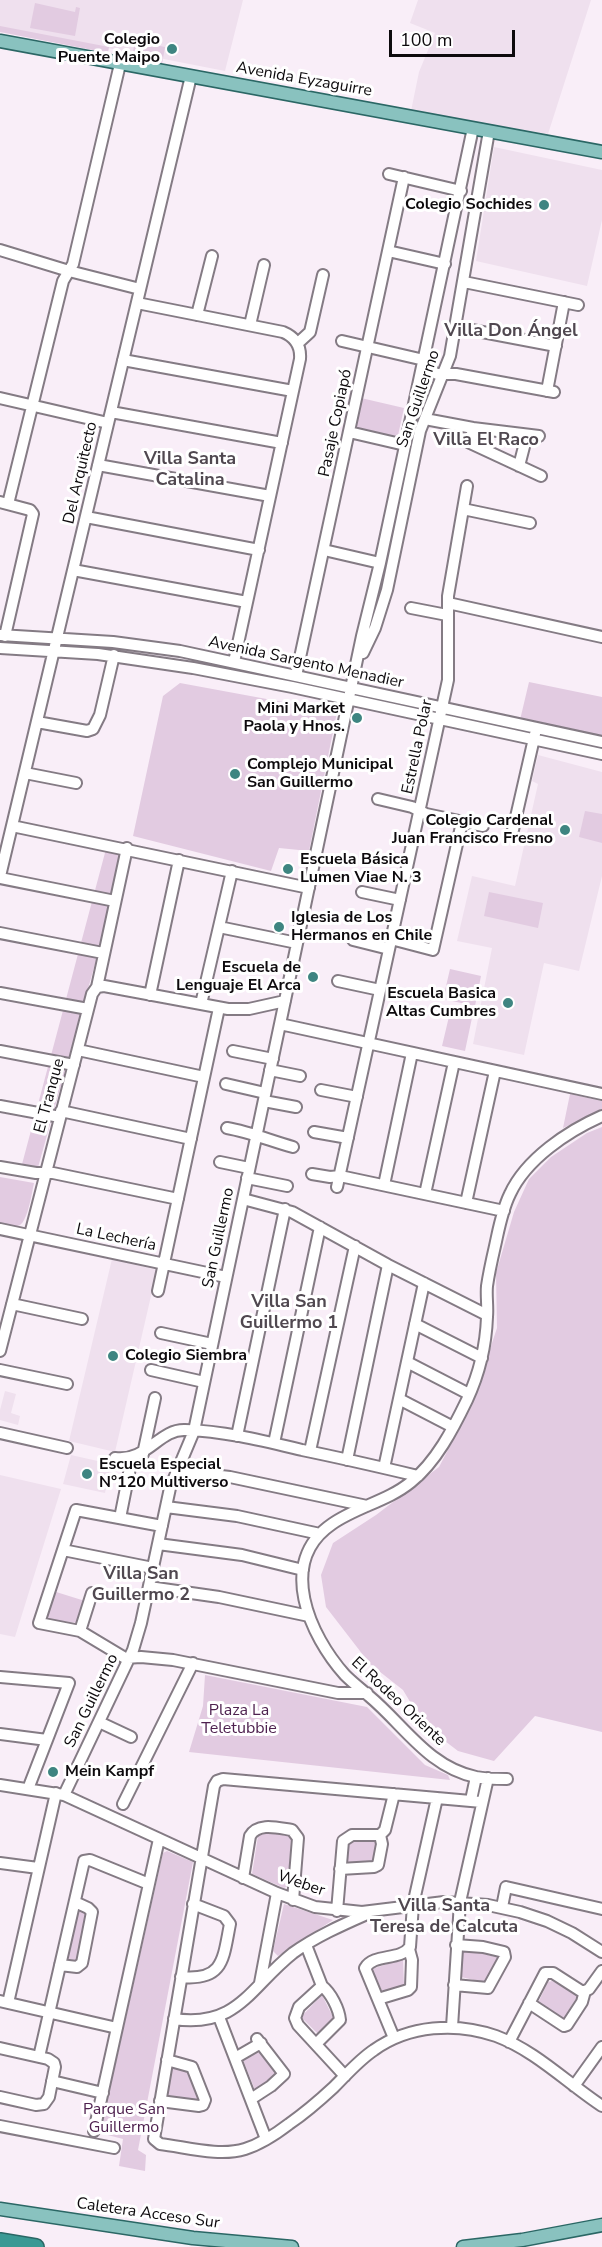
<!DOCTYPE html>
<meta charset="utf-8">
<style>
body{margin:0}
#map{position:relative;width:602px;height:2247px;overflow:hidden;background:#f9eef8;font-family:"Nunito Sans",sans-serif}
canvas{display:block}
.scale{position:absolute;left:389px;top:30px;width:126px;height:27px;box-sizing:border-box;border:3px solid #0d0a0d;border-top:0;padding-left:8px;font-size:18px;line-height:21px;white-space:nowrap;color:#0d0a0d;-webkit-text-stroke:4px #fff;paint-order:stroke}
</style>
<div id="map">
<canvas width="602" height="2247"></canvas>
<div class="scale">100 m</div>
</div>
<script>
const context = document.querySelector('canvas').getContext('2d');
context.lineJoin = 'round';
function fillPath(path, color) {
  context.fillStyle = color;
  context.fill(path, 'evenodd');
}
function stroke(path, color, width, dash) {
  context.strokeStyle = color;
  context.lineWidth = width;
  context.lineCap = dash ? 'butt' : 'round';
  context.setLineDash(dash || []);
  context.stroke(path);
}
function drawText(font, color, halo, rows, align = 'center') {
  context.font = font + ' "Nunito Sans",sans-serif';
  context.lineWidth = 6;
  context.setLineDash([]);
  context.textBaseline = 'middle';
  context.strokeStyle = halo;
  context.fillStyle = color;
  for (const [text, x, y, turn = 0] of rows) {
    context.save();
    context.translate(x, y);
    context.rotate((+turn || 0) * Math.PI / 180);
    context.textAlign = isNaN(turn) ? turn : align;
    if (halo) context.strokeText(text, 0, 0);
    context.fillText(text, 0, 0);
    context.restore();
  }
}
fillPath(new Path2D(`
 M0,0h243l-18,71 -225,-44z
 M418,0h173l-43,134 -137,-23 8,-39 16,-39 -25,-10z
 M494,147l108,23v50l-15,66 -111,-25z
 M538,755l64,17v104l-23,95 -35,-8 -20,92 -51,-11 19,-96 -35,-7 15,-65 43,10 23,-102 -6,-3z
 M112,1259l45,11 -42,182 -46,-11z
 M5,1391l11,3 -5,19 9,3 -2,9 -18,-5v-10z
 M71,1455l40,9 -6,29 -42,-9z
 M0,1475l61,14 -46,148 -15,-3z`), '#efe0ee');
fillPath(new Path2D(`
 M35,3l40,9 1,-5 4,1 -5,28 -45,-8z
 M0,26l109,21 -1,6 -108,-21z
 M135,41l30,6 -3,17 -30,-7z
 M361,398l43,10 -7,32 -43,-11z
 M529,682l73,15v41l-82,-18z
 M180,683l157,29 -28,139 -30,-3 -8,23 -138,-35 30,-140z
 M585,811l17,3v29l-23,-6z
 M106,849l15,4 -21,93 -63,225 -16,-3z
 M489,892l54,11 -5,25 -54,-12z
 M450,969l31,7 -6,30 -32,-7z
 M451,1008l22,5 -8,38 -23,-5z
 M570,1094l32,7v9l-39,18z
 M602,1127v605l-67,-16 -41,45 -36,-10 -34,-26 -21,-35 -33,-26 -44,-57 -5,-32 12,-32 43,-28 63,-48 32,-61 26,-78 -1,-55 18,-61 15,-33 22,-22 36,-24z
 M0,1177l34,6c-2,9 -6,37 -14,42 -5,3 -14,-1 -20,-2z
 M53,1591l32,10 -7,22 -34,-4z
 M205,1675l162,32 58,58 23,10 2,5 -261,-28 14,-46z
 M263,1832l26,4 2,3 -3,47 -4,2 -32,-14 6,-38z
 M349,1839l29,3 -5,21 -26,1z
 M167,1851l26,11 -55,288 8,5 -1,16 -26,-5 4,-27 -23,-6 63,-280z
 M284,1904l49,16 -55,36 -5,-5z
 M78,1909h8l-9,54 -11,-2z
 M463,1949l37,9 -13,25 -26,-6z
 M403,1959l1,26 -22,6 -10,-22z
 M552,1981l26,14 -16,26 -24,-18 10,-21z
 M322,1995l12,24 -15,16 -18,-18z
 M260,2052l18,22 -23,16 -12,-30z
 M171,2068h15l3,3 10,32 -34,-4z`), '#e2cbe1');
const minor = new Path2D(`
 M389,174l72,17
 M0,250l69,21 71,18
 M388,251l57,13
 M464,282l114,23
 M137,303l146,29c12,5 18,14 17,27l-66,303
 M197,315l15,-59
 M250,325l14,-60
 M456,327l100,19
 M342,341l82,19
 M298,343l12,-11 13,-57
 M123,360l170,31
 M423,366l14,8h19l98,18
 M547,391l17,-89
 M0,398l108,25
 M111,412l171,31
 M425,419l48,9 66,8
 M473,428l-3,15 71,33
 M349,432l56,13
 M98,465l172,31
 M519,466l8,-31
 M0,502l30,8 3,4 -28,122
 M8,504l55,-223 10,-17 47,-200
 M463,509l67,14
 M86,517l173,33
 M324,550l56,13
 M73,570l174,32
 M448,603l154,34
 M411,608l36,7
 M0,635l113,7 67,9 422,91
 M0,648l98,6 95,14 99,19 310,67
 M363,653l12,-25 12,-38 33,-159 30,-75 39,-225
 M296,676l108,-499
 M37,722l50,9 6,-2 7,-14 14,-60
 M25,773l51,10
 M378,799l34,8 14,7 57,12
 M12,826l297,62
 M513,830l22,-96
 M0,876l191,-800
 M0,878l115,23
 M362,892l38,8
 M219,927l78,16
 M0,933l103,20
 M391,939l42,11 29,-128
 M353,940l36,9
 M338,981l42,9
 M97,987l7,-1 124,23h21l36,-8
 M0,993l88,16
 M150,995l29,-135
 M201,1004l31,-133
 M280,1024l322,70
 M78,1050l126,27
 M0,1051l74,14
 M233,1051l40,8
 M270,1070l30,6
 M226,1084l39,9
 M321,1090l36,7
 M264,1101l32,6
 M0,1106l60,11
 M61,1111l130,28
 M227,1128c23,4 44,13 66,19
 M314,1132l34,6
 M220,1162l29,6
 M0,1167l36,6h17l125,26
 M312,1174l18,3 10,-1 164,35
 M247,1178l40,8
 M384,1185l28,-132
 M337,1187l111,-507v-84l19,-110
 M425,1194l29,-132
 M243,1199l49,13 96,53 99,50
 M466,1203l29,-132
 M0,1229l226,48
 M158,1291l61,-283
 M12,1304l70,15
 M415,1324l67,34
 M161,1333l51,11
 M0,1351l92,-357 5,-7 30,-139
 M407,1362l62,32
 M0,1370l67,14
 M151,1370l53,12
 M399,1399l54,28
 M0,1433l67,15
 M237,1436l48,-227
 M274,1443l46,-216
 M310,1451l45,-205
 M143,1454l12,-56
 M115,1458c32,4 44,-29 70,-28 40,1 79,11 117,20 39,8 78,17 116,26
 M347,1460l41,-195
 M384,1468l40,-185
 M176,1471l54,6 137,29
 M166,1507l71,9 83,18
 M120,1518l12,-60
 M162,1526l-86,-16 -37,113 41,8 45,27 16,-1 32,3 165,33h29
 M158,1544l84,11 61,15
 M63,1550l90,18
 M149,1587l70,10 90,19
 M80,1631l12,-38
 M0,1677l69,6 -41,106
 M99,1722l32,15
 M0,1734l47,6
 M507,1779c-10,0 -21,0 -31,-2 -48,-10 -72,-52 -107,-81 -8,-7 -16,-13 -24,-21 -35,-39 -69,-113 -13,-151 24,-17 56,-23 79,-42 25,-20 42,-53 56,-82 12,-26 19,-54 20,-83 1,-10 -1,-21 0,-31 2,-14 5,-27 8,-40 4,-18 7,-36 15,-52 16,-35 58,-63 92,-78
 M0,1785l64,10 213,98 38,14 47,5 82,-10 44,3 32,7 27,9 25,12 30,19
 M64,1795l69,-145 8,-27 29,-135 24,-57 168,-795 18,-73 93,-435
 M471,1800l5,-23
 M482,1802l-259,-23 -6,2 -3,5 -60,353 6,5c26,3 59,13 85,5 16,-5 31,-15 44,-25 16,-11 31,-24 45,-37 13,-13 25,-27 40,-37 35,-25 82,-28 122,-14 40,15 71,47 106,70
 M123,1804l70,-141
 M380,1835l5,-5 9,-36
 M0,1863l38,5
 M340,1869l34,-2 4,-2 4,-21 -2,-9
 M243,1878l7,-42c8,-14 28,-8 42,-6l6,8 -5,62
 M502,1907l4,-20 96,22
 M337,1911l6,-70 9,-6h28
 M306,1945l16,41
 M60,1965l17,2 5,-4 10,-51 -4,-4 -13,-6
 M181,1977c43,4 42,-18 49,-53l-6,-8 -31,-12
 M260,1983l17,-90
 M454,1985l34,3 17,-31 -1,-5 -21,-5 -27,-2
 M322,1986l-23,21 -4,11 3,7 47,51
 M585,1991l4,-2 13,-18
 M378,1999l30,-9 3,-3 1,-27 -3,-11
 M0,2001l117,27
 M8,2003l48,-210
 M529,2003l35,23 3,-1 15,-23 3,-11
 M219,2017l47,122
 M174,2019c64,9 75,-31 119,-66 22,-16 49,-28 74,-39
 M452,2027l8,-125 28,-124
 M394,2038l-29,-70c9,-15 35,-7 45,-21l3,-42 24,-107
 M509,2042l36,-69h8l28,18h4
 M316,2044l24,-24c-1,-11 -9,-27 -18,-34
 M0,2048l48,11 6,4 1,4 -6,30 -5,7 -8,1 -36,-8
 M39,2057l45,-196 6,-1 59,24
 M235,2058l26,-15
 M52,2081l51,12
 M574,2086l28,-39
 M251,2099l20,-13 13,-12 -27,-35
 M160,2101l39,5 4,-1 2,-5 -13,-33 -25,-7
 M0,2126l114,22
 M94,2131l65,-292`);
const major = new Path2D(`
 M0,41l602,111
 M0,2209l193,29 99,9
 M463,2247l59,-7 80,-15`);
const highway = new Path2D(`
 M0,2241l36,6`);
stroke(minor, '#847b84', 14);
stroke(major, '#2b6765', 15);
stroke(highway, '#2b6765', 18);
stroke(minor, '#fff', 10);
stroke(major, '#89c2bf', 12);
stroke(highway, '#3b9994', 15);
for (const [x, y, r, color] of [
 [172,49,6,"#3e8581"],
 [544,205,6,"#3e8581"],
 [357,718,6,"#3e8581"],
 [235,774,6,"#3e8581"],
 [565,830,6,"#3e8581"],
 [288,869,6,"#3e8581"],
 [279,927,6,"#3e8581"],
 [313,977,6,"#3e8581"],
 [508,1003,6,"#3e8581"],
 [113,1356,6,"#3e8581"],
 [87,1474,6,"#3e8581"],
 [53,1772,6,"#3e8581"]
]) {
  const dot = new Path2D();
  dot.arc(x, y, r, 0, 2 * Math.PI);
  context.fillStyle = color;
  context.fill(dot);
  stroke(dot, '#fff', 2);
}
drawText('bold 16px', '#0d0a0d', '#fff', [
 ["Colegio",160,40],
 ["Puente Maipo",160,58],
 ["Colegio Sochides",532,205],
 ["Mini Market",345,709],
 ["Paola y Hnos.",345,727],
 ["Complejo Municipal",247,765,"left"],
 ["San Guillermo",247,783,"left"],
 ["Colegio Cardenal",553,821],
 ["Juan Francisco Fresno",553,839],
 ["Escuela Básica",300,860,"left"],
 ["Lumen Viae N. 3",300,878,"left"],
 ["Iglesia de Los",291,918,"left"],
 ["Hermanos en Chile",291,936,"left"],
 ["Escuela de",301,968],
 ["Lenguaje El Arca",301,986],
 ["Escuela Basica",496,994],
 ["Altas Cumbres",496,1012],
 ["Colegio Siembra",125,1356,"left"],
 ["Escuela Especial",99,1465,"left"],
 ["N°120 Multiverso",99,1483,"left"],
 ["Mein Kampf",65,1772,"left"]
], 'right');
drawText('16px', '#0d0a0d', '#fff', [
 ["Avenida Eyzaguirre",304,80,10],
 ["San Guillermo",419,399,-71],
 ["Pasaje Copiapó",336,423,-78],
 ["Del Arquitecto",81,473,-77],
 ["Avenida Sargento Menadier",306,663,12],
 ["Estrella Polar",418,747,-78],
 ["El Tranque",50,1096,-75],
 ["La Lechería",116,1238,12],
 ["San Guillermo",219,1238,-78],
 ["San Guillermo",92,1701,-64],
 ["El Rodeo Oriente",398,1702,43],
 ["Weber",301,1884,19],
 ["Caletera Acceso Sur",148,2214,8]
]);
drawText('16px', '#4e214f', '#fff', [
 ["Plaza La",239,1711],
 ["Teletubbie",239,1729],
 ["Parque San",124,2110],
 ["Guillermo",124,2128]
]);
drawText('bold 18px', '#504850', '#fff', [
 ["Villa Don Ángel",511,332],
 ["Villa El Raco",486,441],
 ["Villa Santa",190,460],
 ["Catalina",190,481],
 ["Villa San",289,1303],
 ["Guillermo 1",289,1324],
 ["Villa San",141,1575],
 ["Guillermo 2",141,1596],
 ["Villa Santa",444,1907],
 ["Teresa de Calcuta",444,1928]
]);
</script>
